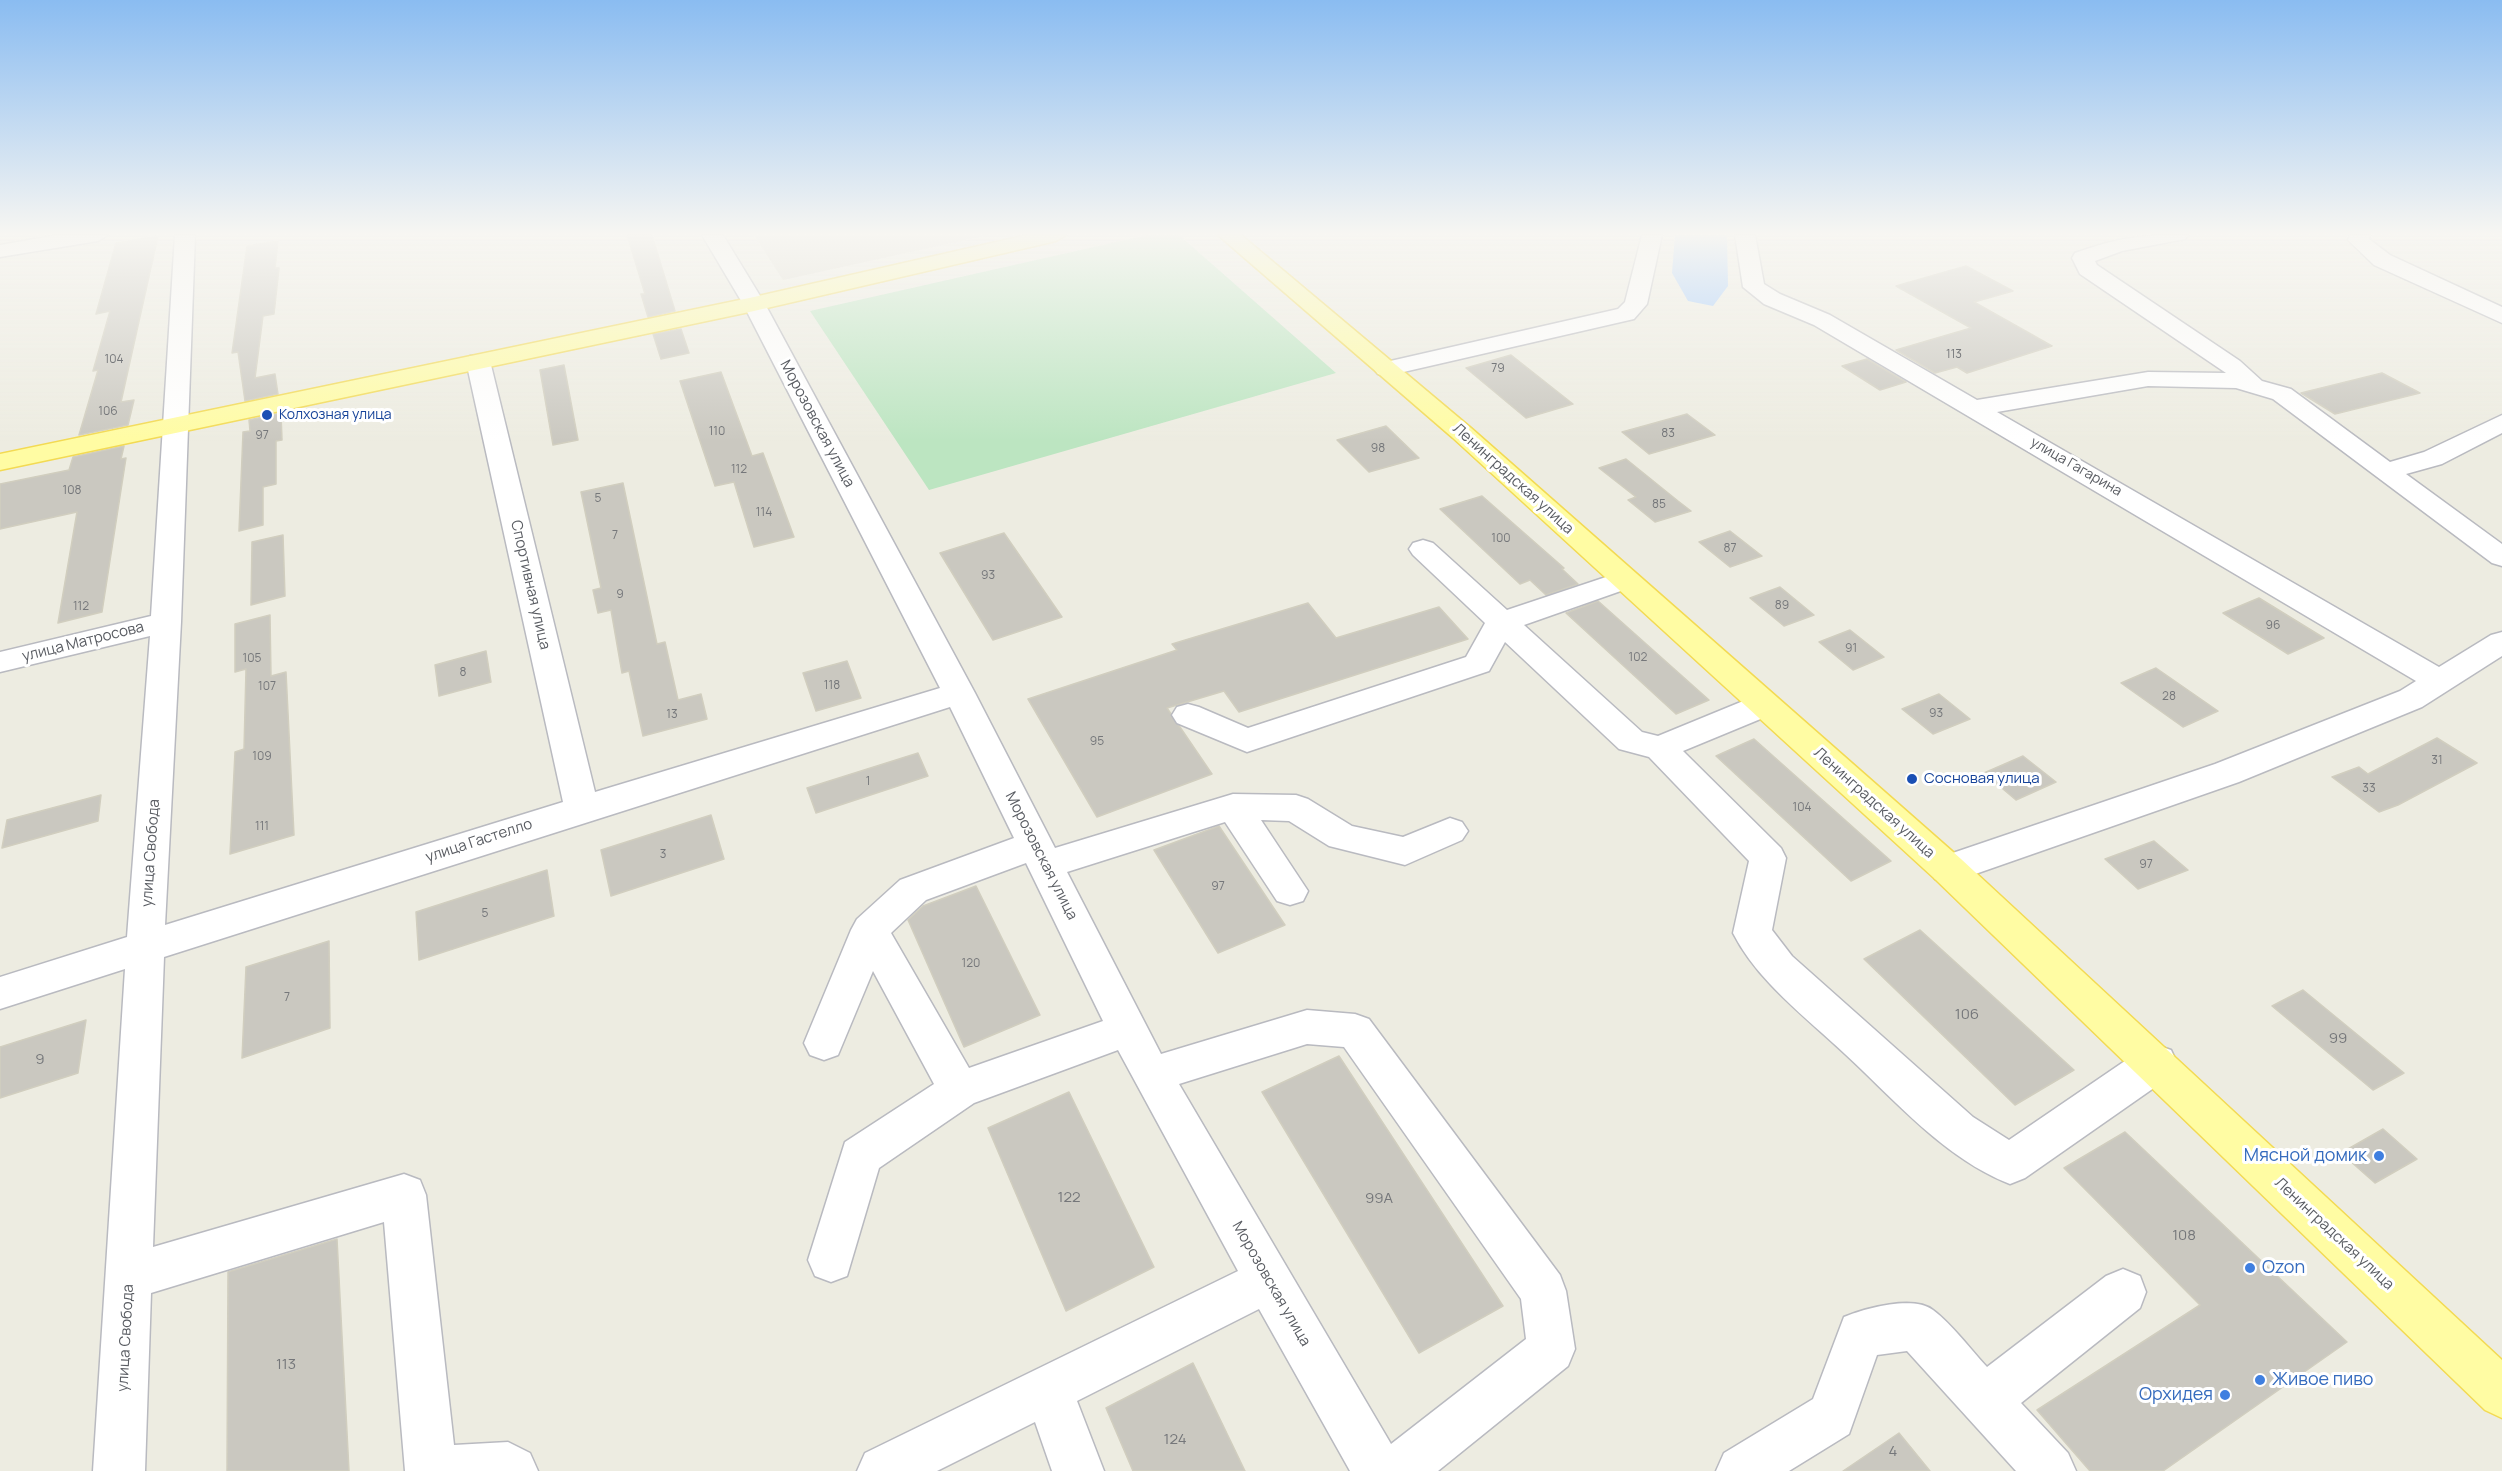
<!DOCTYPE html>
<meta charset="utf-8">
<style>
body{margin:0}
canvas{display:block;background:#edece1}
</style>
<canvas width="2502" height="1471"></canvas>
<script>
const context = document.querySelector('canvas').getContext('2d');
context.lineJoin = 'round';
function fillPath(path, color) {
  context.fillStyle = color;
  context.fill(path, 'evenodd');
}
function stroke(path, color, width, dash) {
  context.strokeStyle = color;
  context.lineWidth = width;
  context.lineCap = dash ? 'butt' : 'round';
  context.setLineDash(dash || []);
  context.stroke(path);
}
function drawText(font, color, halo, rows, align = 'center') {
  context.font = font + ' Manrope,sans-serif';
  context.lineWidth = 6;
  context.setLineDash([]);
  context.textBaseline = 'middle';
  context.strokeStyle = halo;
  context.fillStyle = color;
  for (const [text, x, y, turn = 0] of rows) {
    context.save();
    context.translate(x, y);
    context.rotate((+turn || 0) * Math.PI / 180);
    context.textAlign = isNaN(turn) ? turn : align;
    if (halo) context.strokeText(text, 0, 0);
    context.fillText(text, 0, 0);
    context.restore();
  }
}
fillPath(new Path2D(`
 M754,235h234l-205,45z`), '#dddbcf');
fillPath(new Path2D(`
 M1147,235h32l157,138 -407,117 -119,-179z`), '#bce5c1');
fillPath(new Path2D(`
 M1675,235h52l1,51 -15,20 -25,-5 -16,-28z`), '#9ec9ff');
const building = new Path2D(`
 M627,235h25l23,76 -27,6 -7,-23h4z
 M158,236l-37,166 13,-2 -6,25 -49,10 19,-65 -5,1 17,-60 -14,3 20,-71z
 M278,241l-3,27h4l-5,46 -11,2 -8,62 20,-4 3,20 -33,7 -7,-49 -6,1 15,-107z
 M1966,266l47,25 -39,11 78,44 -85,27 -10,-6 -22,6 -39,-23 75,-22 -75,-42z
 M681,329l8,24 -28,6 -8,-25z
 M1511,355l62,49 -47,14 -60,-50z
 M1867,359l39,23 -26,8 -38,-24z
 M564,365l14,75 -25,5 -13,-75z
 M721,372l31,84 11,-3 31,84 -40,10 -20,-65 -19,4 -35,-105z
 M2382,373l38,20 -85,21 -34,-21z
 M281,413l1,27 -6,1v43l-13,3v38l-24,6 4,-99 7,-1 -1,-11z
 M1687,414l28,21 -66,19 -27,-22z
 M1386,426l33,32 -50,14 -32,-32z
 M124,446l-3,13 5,-1 -24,154 -44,11 19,-111 -77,17v-45l69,-14 4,-13z
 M1626,459l52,42 13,10 -36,11 -27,-22 8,-3 -37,-29z
 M623,483l34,161 8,-2 13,58 23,-6 6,25 -64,17 -14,-65 -7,2 -11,-63 -13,3 -5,-23 8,-2 -20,-96z
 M1482,496l82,72 -2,1 16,15 -32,11 -16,-15 -10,4 -80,-75z
 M1730,531l32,25 -32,11 -31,-25z
 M1004,533l58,84 -69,23 -53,-87z
 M283,535l2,61 -34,9 1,-63z
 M1780,587l34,28 -30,11 -34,-28z
 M2259,598l65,40 -36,16 -65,-41z
 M1598,601l111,99 -33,14 -110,-101z
 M1308,603l28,35 103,-31 29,32 -229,73 -15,-21 -57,17 45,66 -115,43 -69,-118 149,-49 -5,-6z
 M270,615l1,61 15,-4 8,163 -64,19 5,-102 9,-3 2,-80 -11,3v-48z
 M1850,630l34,27 -31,13 -34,-28z
 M486,651l5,31 -52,14 -4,-31z
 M847,661l14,37 -45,13 -13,-38z
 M2156,668l62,43 -35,16 -62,-44z
 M1939,694l31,25 -37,15 -31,-25z
 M2437,738l40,25 -79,42 -19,7 -47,-35 27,-10 9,7z
 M1754,739l137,122 -40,20 -135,-125z
 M918,753l10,23 -112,37 -9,-25z
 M2023,756l33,26 -40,18 -32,-27z
 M101,795l-3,26 -96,27 5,-28z
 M711,815l13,44 -113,37 -10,-46z
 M1219,826l66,99 -67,28 -64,-103z
 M2154,841l34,29 -50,19 -33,-30z
 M547,870l7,46 -135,44 -3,-48z
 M976,886l64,129 -76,32 -56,-127 15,-14z
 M1920,930l154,140 -59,35 -151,-146z
 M329,941l1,87 -88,30 4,-91z
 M2303,990l101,83 -31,17 -101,-84z
 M86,1020l-8,53 -78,25v-51z
 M1339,1056l164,250 -84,47 -157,-261z
 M1069,1092l85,175 -88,44 -78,-183z
 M2383,1129l34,30 -42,24 -34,-30z
 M2125,1132l222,210 -184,129h-73l-53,-61 163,-105 -136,-137z
 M337,1239l12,232h-122l1,-199z
 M1193,1363l52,108h-112l-27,-63z
 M1899,1433l31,38h-87z`);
fillPath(building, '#cac8c0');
stroke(building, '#d1cebf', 1.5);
const minor = new Path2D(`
 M58,235h50l-10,6 -98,16v-12z
 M175,235h20l-14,387 -16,303 398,-123 -97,-441 4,-5h16l4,5 105,431 345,-104 -197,-384 -41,-69h21l42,69 210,389 80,155 178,-54 63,1 12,4 44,27 51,11 47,-19 12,4 6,9 -6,9 -57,25 -76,-19 -40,-25 -28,-1 47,71 -5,10 -13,4 -13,-4 -52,-79 -158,50 94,182 146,-44 48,4 14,5 191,256 6,16 9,58 -7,17 -130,105h-88l-91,-162 -182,92 27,70h-52l-17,-49 -98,49h-80l8,-18 373,-182 -120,-221 -144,53 -95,65 -32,108 -16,6 -16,-6 -7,-16 37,-118 89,-58 -61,-113 -35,84 -14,5 -14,-5 -6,-12 47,-113 6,-11 43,-39 114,-42 -64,-131 -786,250 -11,290 251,-73 16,6 6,15 28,250 54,-3 22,11 8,18h-133l-21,-249 -233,71 -6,178h-52l32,-502 -125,40v-32l127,-40 23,-301 -150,36v-20l151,-36zM1026,863l77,158 -134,47 -78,-135 35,-33zM1307,1044l37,3 177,252 5,40 -135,105 -212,-360z
 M1642,235h20l-15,69 -13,15 -248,57 -8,-2 -4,-5 4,-5 8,-2 232,-53 7,-7z
 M1735,235h20l9,49 16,10 50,21 147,85 171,-28 78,1 -146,-99 -8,-16 3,-5c44,-16 67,-18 113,-18l-3,4 -63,12 -27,10 2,4 143,96 22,20 29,8 99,73 34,-10 78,-37v18l-60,31 -36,10 96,70v22l-10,-3 -219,-164 -37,-11 -88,-2 -151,26 442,255 52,-32 11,-3v24l-80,51 -183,75 -278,97 -13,4 -13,-4 -5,-10 5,-10 280,-95 185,-73 16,-10 -602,-356 -50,-21 -21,-17z
 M2350,235h20l-1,4 21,16 112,52v16l-128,-58 -26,-25z
 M1423,540l10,3 74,67 108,-36 10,-3 10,3 5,6 -5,6 -111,39 118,107 16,4 95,-39 11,-3 11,3 5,8 -5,8 -92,38 98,97 5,10 -14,72 20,26 181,161 36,23 132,-90 15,-5 15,5 6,13 -6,13 -146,102 -15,6c-65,-25 -115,-84 -165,-130 -39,-37 -87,-72 -112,-121l16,-72 -100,-104 -30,-8 -114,-107 -16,29 -242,81 -70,-29 -5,-8 5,-8 11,-3 11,3 49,21 218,-71 19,-34 -72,-68 -4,-6 4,-6z
 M2123,1269l17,7 6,16 -6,16 -119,95 47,50 8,18h-60l-109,-120 -30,4 -28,79 -60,37h-73l8,-18 89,-54 31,-82c21,-9 70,-22 89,-7 20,15 37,39 54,57l119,-91z`);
const major = new Path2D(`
 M1027,235h39l-10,6 -302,70 -754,159v-16l754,-157z
 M1218,235h23l230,193 490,431 541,501v58l-17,-8 -550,-531 -482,-441z`);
stroke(minor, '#b9bac0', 3);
stroke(major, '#f3da53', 3);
fillPath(minor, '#fff');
fillPath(major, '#fffca3');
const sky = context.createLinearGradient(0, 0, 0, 441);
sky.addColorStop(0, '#8abcf1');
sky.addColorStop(0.53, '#f7f6f2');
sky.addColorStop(1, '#f7f6f200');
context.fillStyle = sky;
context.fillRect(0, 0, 2502, 441);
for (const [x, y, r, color] of [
 [267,415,6,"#1a4fb4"],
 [1912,779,6,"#1a4fb4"],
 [2379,1156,6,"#3f7fe0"],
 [2250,1268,6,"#3f7fe0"],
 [2260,1380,6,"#3f7fe0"],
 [2225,1395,6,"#3f7fe0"]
]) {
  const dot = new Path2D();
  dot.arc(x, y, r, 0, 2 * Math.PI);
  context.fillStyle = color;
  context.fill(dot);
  stroke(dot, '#fff', 2);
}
drawText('12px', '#75777a', null, [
 ["113",1954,355],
 ["104",114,360],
 ["79",1498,369],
 ["106",108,412],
 ["110",717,432],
 ["83",1668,434],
 ["97",262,436],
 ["98",1378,449],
 ["112",739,470],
 ["108",72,491],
 ["5",598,499],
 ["85",1659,505],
 ["114",764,513],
 ["7",615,536],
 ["100",1501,539],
 ["87",1730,549],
 ["93",988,576],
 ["9",620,595],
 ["89",1782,606],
 ["112",81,607],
 ["96",2273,626],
 ["91",1851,649],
 ["102",1638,658],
 ["105",252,659],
 ["8",463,673],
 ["118",832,686],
 ["107",267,687],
 ["28",2169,697],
 ["93",1936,714],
 ["13",672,715],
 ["95",1097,742],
 ["109",262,757],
 ["31",2437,761],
 ["1",868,782],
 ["33",2369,789],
 ["104",1802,808],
 ["111",262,827],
 ["3",663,855],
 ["97",2146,865],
 ["97",1218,887],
 ["5",485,914],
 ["120",971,964],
 ["7",287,998]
]);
drawText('14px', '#164399', '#fff', [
 ["Колхозная улица",279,415]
], 'left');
drawText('14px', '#595c62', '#fff', [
 ["улица Гагарина",2076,467,30]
]);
drawText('15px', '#595c62', '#fff', [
 ["Морозовская улица",817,424,62],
 ["Ленинградская улица",1513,479,42],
 ["Спортивная улица",530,585,77],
 ["улица Матросова",83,642,-14],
 ["Ленинградская улица",1874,803,42],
 ["улица Гастелло",479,841,-18],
 ["улица Свобода",151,853,-86],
 ["Морозовская улица",1041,856,63],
 ["Ленинградская улица",2334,1234,43],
 ["Морозовская улица",1271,1284,60],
 ["улица Свобода",126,1338,-87]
]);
drawText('15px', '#164399', '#fff', [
 ["Сосновая улица",1924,779]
], 'left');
drawText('15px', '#75777a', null, [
 ["106",1967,1015],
 ["99",2338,1039],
 ["9",40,1060],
 ["122",1069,1198],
 ["99А",1379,1199],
 ["108",2184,1236],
 ["113",286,1365],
 ["124",1175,1440],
 ["4",1893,1452]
]);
drawText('18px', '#366cbe', '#fff', [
 ["Мясной домик",2367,1156],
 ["Ozon",2262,1268,"left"],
 ["Живое пиво",2272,1380,"left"],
 ["Орхидея",2213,1395]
], 'right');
</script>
